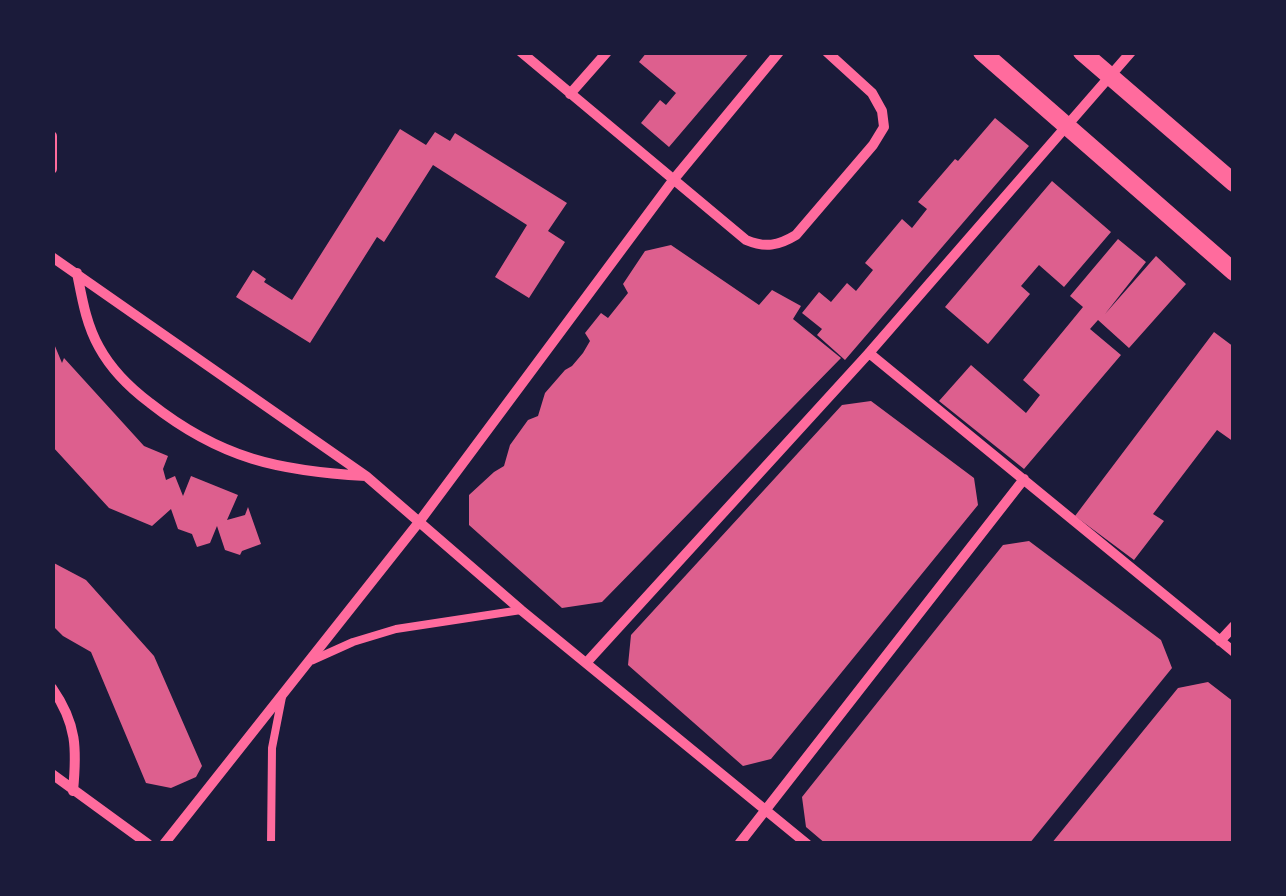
<!DOCTYPE html>
<style>
body{margin:0}
#map{position:relative;width:1286px;height:896px;overflow:hidden;background:#1b1b3a;font-family:"Varela Round",sans-serif}
canvas{display:block}
.frame{position:absolute;inset:0;border:55px solid #1b1b3a;pointer-events:none}
</style>
<div id="map">
<canvas width="1286" height="896"></canvas>
<div class="frame"></div>
</div>
<script>
const context = document.querySelector('canvas').getContext('2d');
context.lineJoin = 'round';
function fillPath(path, color) {
  context.fillStyle = color;
  context.fill(path, 'evenodd');
}
function stroke(path, color, width, dash) {
  context.strokeStyle = color;
  context.lineWidth = width;
  context.lineCap = dash ? 'butt' : 'round';
  context.setLineDash(dash || []);
  context.stroke(path);
}
fillPath(new Path2D(`
 M647,52h103l-81,95 -28,-24 19,-23 6,5 10,-12 -37,-31z
 M995,118l34,28 -184,214 -28,-25 5,-6 -20,-16 17,-21 12,10 16,-19 9,8 17,-21 -8,-7 37,-44 10,9 15,-19 -9,-7 37,-43 3,2z
 M400,129l26,16 9,-13 15,9 5,-8 112,70 -19,28 17,11 -36,56 -34,-21 32,-52 -94,-60 -49,77 -7,-5 -67,106 -74,-46 17,-27 13,9 -2,3 28,18z
 M1052,181l59,51 -47,55 -25,-22 -18,21 9,8 -42,50 -43,-37z
 M1118,239l28,23 -41,52 51,-58 30,28 -57,64 -31,-28 -8,9 31,26 -97,114 -85,-68 32,-36 55,48 14,-18 -17,-15 60,-73 -13,-11z
 M671,245l88,60 13,-15 29,16 -8,13 48,39 -239,244 -40,6 -93,-83v-30l25,-23 10,-6 6,-21 18,-25 10,-4 7,-23 20,-23 7,-4 11,-13 7,-12 -5,-8 16,-20 7,5 20,-25 -5,-9 22,-33z
 M1214,332l20,15v95l-17,-12 -64,84 11,7 -30,39 -59,-44z
 M52,339l10,24 2,-5 80,88 24,10 -5,13 3,11 9,-4 8,20 8,-20 47,19 -11,25 18,-5 3,-8 13,37 -19,7 -2,4 -15,-5 -8,-24 -7,17 -13,4 -5,-13 -14,-5 -7,-20 -19,17 -43,-18 -57,-62z
 M871,401l103,77 4,27 -207,254 -28,7 -115,-101 3,-30 211,-230z
 M1029,541l132,99 11,28 -143,176h-203l-20,-17 -4,-30 201,-252z
 M52,562l34,18 68,76 48,110 -6,11 -25,11 -25,-5 -55,-131 -28,-16 -11,-11z
 M1208,682l26,20v142h-183l127,-156z`), '#dd5f8e');
stroke(new Path2D(`
 M313,660l40,-18 43,-13 125,-19
 M271,844l1,-96 10,-51`), '#ff6b9d', 8);
stroke(new Path2D(`
 M521,52l225,188c19,8 32,6 50,-5l77,-90 11,-18 -2,-16 -10,-18 -45,-41
 M570,94l37,-42
 M52,136v33
 M52,257l314,219 155,134 286,234
 M77,273c5,25 9,51 22,74 12,22 31,41 51,56 71,56 129,68 216,73
 M869,353l365,299
 M1220,641l14,-15
 M587,662l282,-309 262,-301
 M52,688c25,36 25,61 21,103
 M52,774l96,70
 M164,844l255,-322 255,-343 105,-127
 M739,844l285,-365`), '#ff6b9d', 10);
stroke(new Path2D(`
 M982,52l252,220
 M1082,52l152,131`), '#ff6b9d', 18);
</script>
